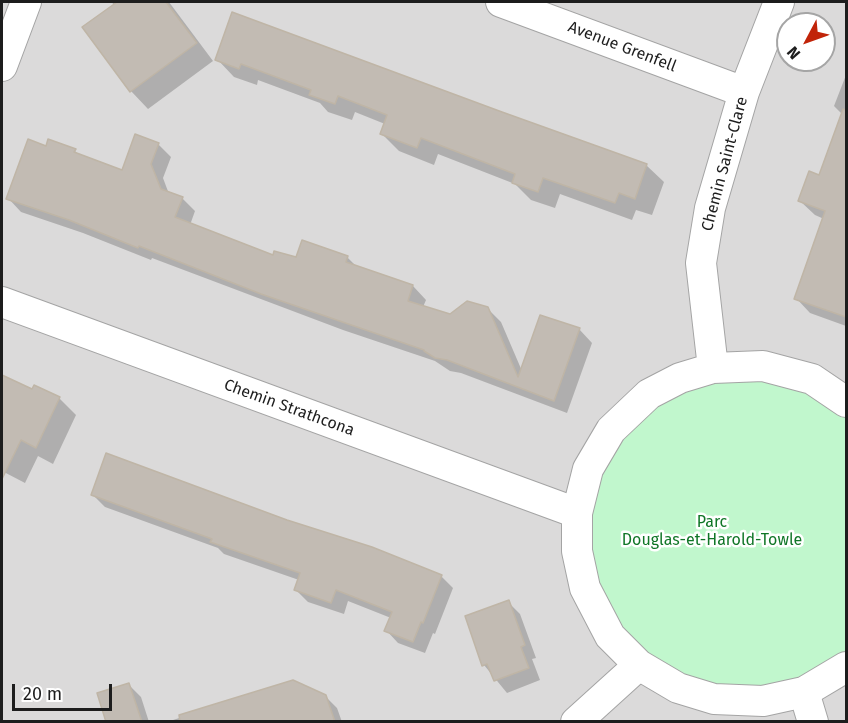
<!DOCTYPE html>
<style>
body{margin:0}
#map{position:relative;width:848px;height:723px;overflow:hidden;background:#eeece3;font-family:"Fira Sans",sans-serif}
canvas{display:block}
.frame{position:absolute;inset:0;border:3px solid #1d1d1d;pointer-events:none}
.north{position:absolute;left:776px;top:12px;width:60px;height:60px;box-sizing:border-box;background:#fff;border:2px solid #a5a5a5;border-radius:50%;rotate:229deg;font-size:16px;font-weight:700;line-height:24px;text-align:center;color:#1d1d1d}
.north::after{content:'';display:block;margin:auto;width:21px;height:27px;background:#c12409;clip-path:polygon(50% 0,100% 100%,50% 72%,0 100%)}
.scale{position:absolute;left:12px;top:684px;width:100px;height:27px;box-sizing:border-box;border:3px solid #1d1d1d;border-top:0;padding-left:8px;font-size:18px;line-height:21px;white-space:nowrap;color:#1d1d1d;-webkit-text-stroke:4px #fff;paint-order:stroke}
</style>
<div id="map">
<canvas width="848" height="723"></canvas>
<div class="frame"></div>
<div class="north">N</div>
<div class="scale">20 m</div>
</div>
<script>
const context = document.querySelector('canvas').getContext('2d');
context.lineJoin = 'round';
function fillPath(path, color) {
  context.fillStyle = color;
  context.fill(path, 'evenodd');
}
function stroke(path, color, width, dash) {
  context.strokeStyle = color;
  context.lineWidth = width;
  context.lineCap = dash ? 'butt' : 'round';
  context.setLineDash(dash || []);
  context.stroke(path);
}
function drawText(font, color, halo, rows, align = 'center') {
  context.font = font + ' "Fira Sans",sans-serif';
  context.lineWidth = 5;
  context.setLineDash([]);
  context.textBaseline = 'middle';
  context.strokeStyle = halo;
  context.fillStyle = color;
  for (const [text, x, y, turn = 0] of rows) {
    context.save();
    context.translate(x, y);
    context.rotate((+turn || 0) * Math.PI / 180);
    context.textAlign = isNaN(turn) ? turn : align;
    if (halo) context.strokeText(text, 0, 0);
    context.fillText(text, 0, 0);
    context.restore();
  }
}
fillPath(new Path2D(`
 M2,2h844v719h-844zM788,24h36v36h-36z`), '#dbdada');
fillPath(new Path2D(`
 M713,368l133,34v265l-132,32 -104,-63 -33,-123 72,-119z`), '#c1f7cd');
fillPath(new Path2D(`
 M112,2h57l44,59 -65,48 -17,-18 -47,-63 30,-22z
 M233,14l413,151 18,17 -12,33 -16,-5 -4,10 -72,-26 -5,14 -24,-8 -16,-16 -77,-30 -4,11 -35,-14 -17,-17 3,-10 -30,-12 -3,8 -24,-8 -8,-9 -62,-23 -1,5 -23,-8 -17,-18z
 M846,75v251l-36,-13 -14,-15 28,-79 -9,-4 -15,-14 20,-24 23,-62 -9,-9z
 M158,144l13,13 -8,21 6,16 13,4 13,13 -5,14 84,32 23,2 50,-2 11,11 55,18 13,14 -3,7 27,9 37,-8 14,14 21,49 57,-42 13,14 -25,70 -106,-40 -11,-2 -15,-10 -92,-31 -191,-72 -1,2 -68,-27 -62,-21 -13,-14 38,-51 29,4 5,5 43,16z
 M2,376l31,15 26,7 17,17 -23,49 -15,-8 -13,27 -23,-12z
 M93,495l348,81 12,12 -18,46 -2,-1 -8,20 -27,-10 -12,-13 5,-12 -43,-17 -4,13 -36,-12 -12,-12 3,-10 -75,-26 -6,-6 -113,-41z
 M508,602l12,12 16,44 -4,1 8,21 -33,13 -23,-28z
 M292,681l33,15 12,12 5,14h-175z
 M129,685l12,12 8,25h-41z`), '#0003');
const building = new Path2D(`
 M117,2h49l31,41 -67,49 -48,-65z
 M232,12l270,100 145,52 -12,35 -16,-6 -4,10 -72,-25 -5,14 -26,-9 3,-9 -94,-36 -4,10 -37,-14 7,-19 -49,-19 -3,8 -26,-9 2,-5 -70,-26 -2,5 -24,-9z
 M843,109l3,1v207l-52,-18 31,-88 -27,-10 11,-30 10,4z
 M135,134l24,9 -8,21 10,25 22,8 -8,20 98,38 1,-4 22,6 6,-17 46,16 -2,6 67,23 -5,16 42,13 17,-13 21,6 30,70 22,-62 40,13 -26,73 -107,-41 -12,-2 -11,-7v-1l-163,-56 -122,-48 -1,2 -69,-28 -63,-21 22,-60 18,7 2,-7 28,10 -2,3 48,18z
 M2,375l30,14 2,-4 26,12 -24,51 -15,-8 -19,39z
 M106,453l181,67 85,27 70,28 -19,48 -2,-1 -8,20 -29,-11 8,-19 -56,-22 -5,13 -37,-13 6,-17 -90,-31 2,-3 -121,-44z
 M509,600l16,45 -4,2 8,21 -35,13 -7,-17 -5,2 -17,-50z
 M293,680l33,15 9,27h-155l-1,-7z
 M129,683l13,39h-36l-9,-29z`);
fillPath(building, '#c2bbb3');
stroke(building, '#bfb5a6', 1.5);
const minor = new Path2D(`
 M501,2l243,90
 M2,66l24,-64
 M2,302l575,211
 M713,368l-12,-105 9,-55 34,-116 35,-90
 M846,402l-34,-23 -49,-13 -50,2 -33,10 -31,16 -38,36 -23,39 -11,44v38l8,37 25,48 29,29 39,23 36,11 49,2 41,-9 42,-25
 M804,692l9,30
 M576,722l63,-57`);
stroke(minor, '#a4a4a4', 32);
stroke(minor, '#fff', 30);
drawText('16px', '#1d1d1d', '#fff', [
 ["Avenue Grenfell",622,47,21],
 ["Chemin Saint-Clare",725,164,-75],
 ["Chemin Strathcona",289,408,20]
]);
drawText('16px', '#107627', '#fff', [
 ["Parc",712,523],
 ["Douglas-et-Harold-Towle",712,541]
]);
</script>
